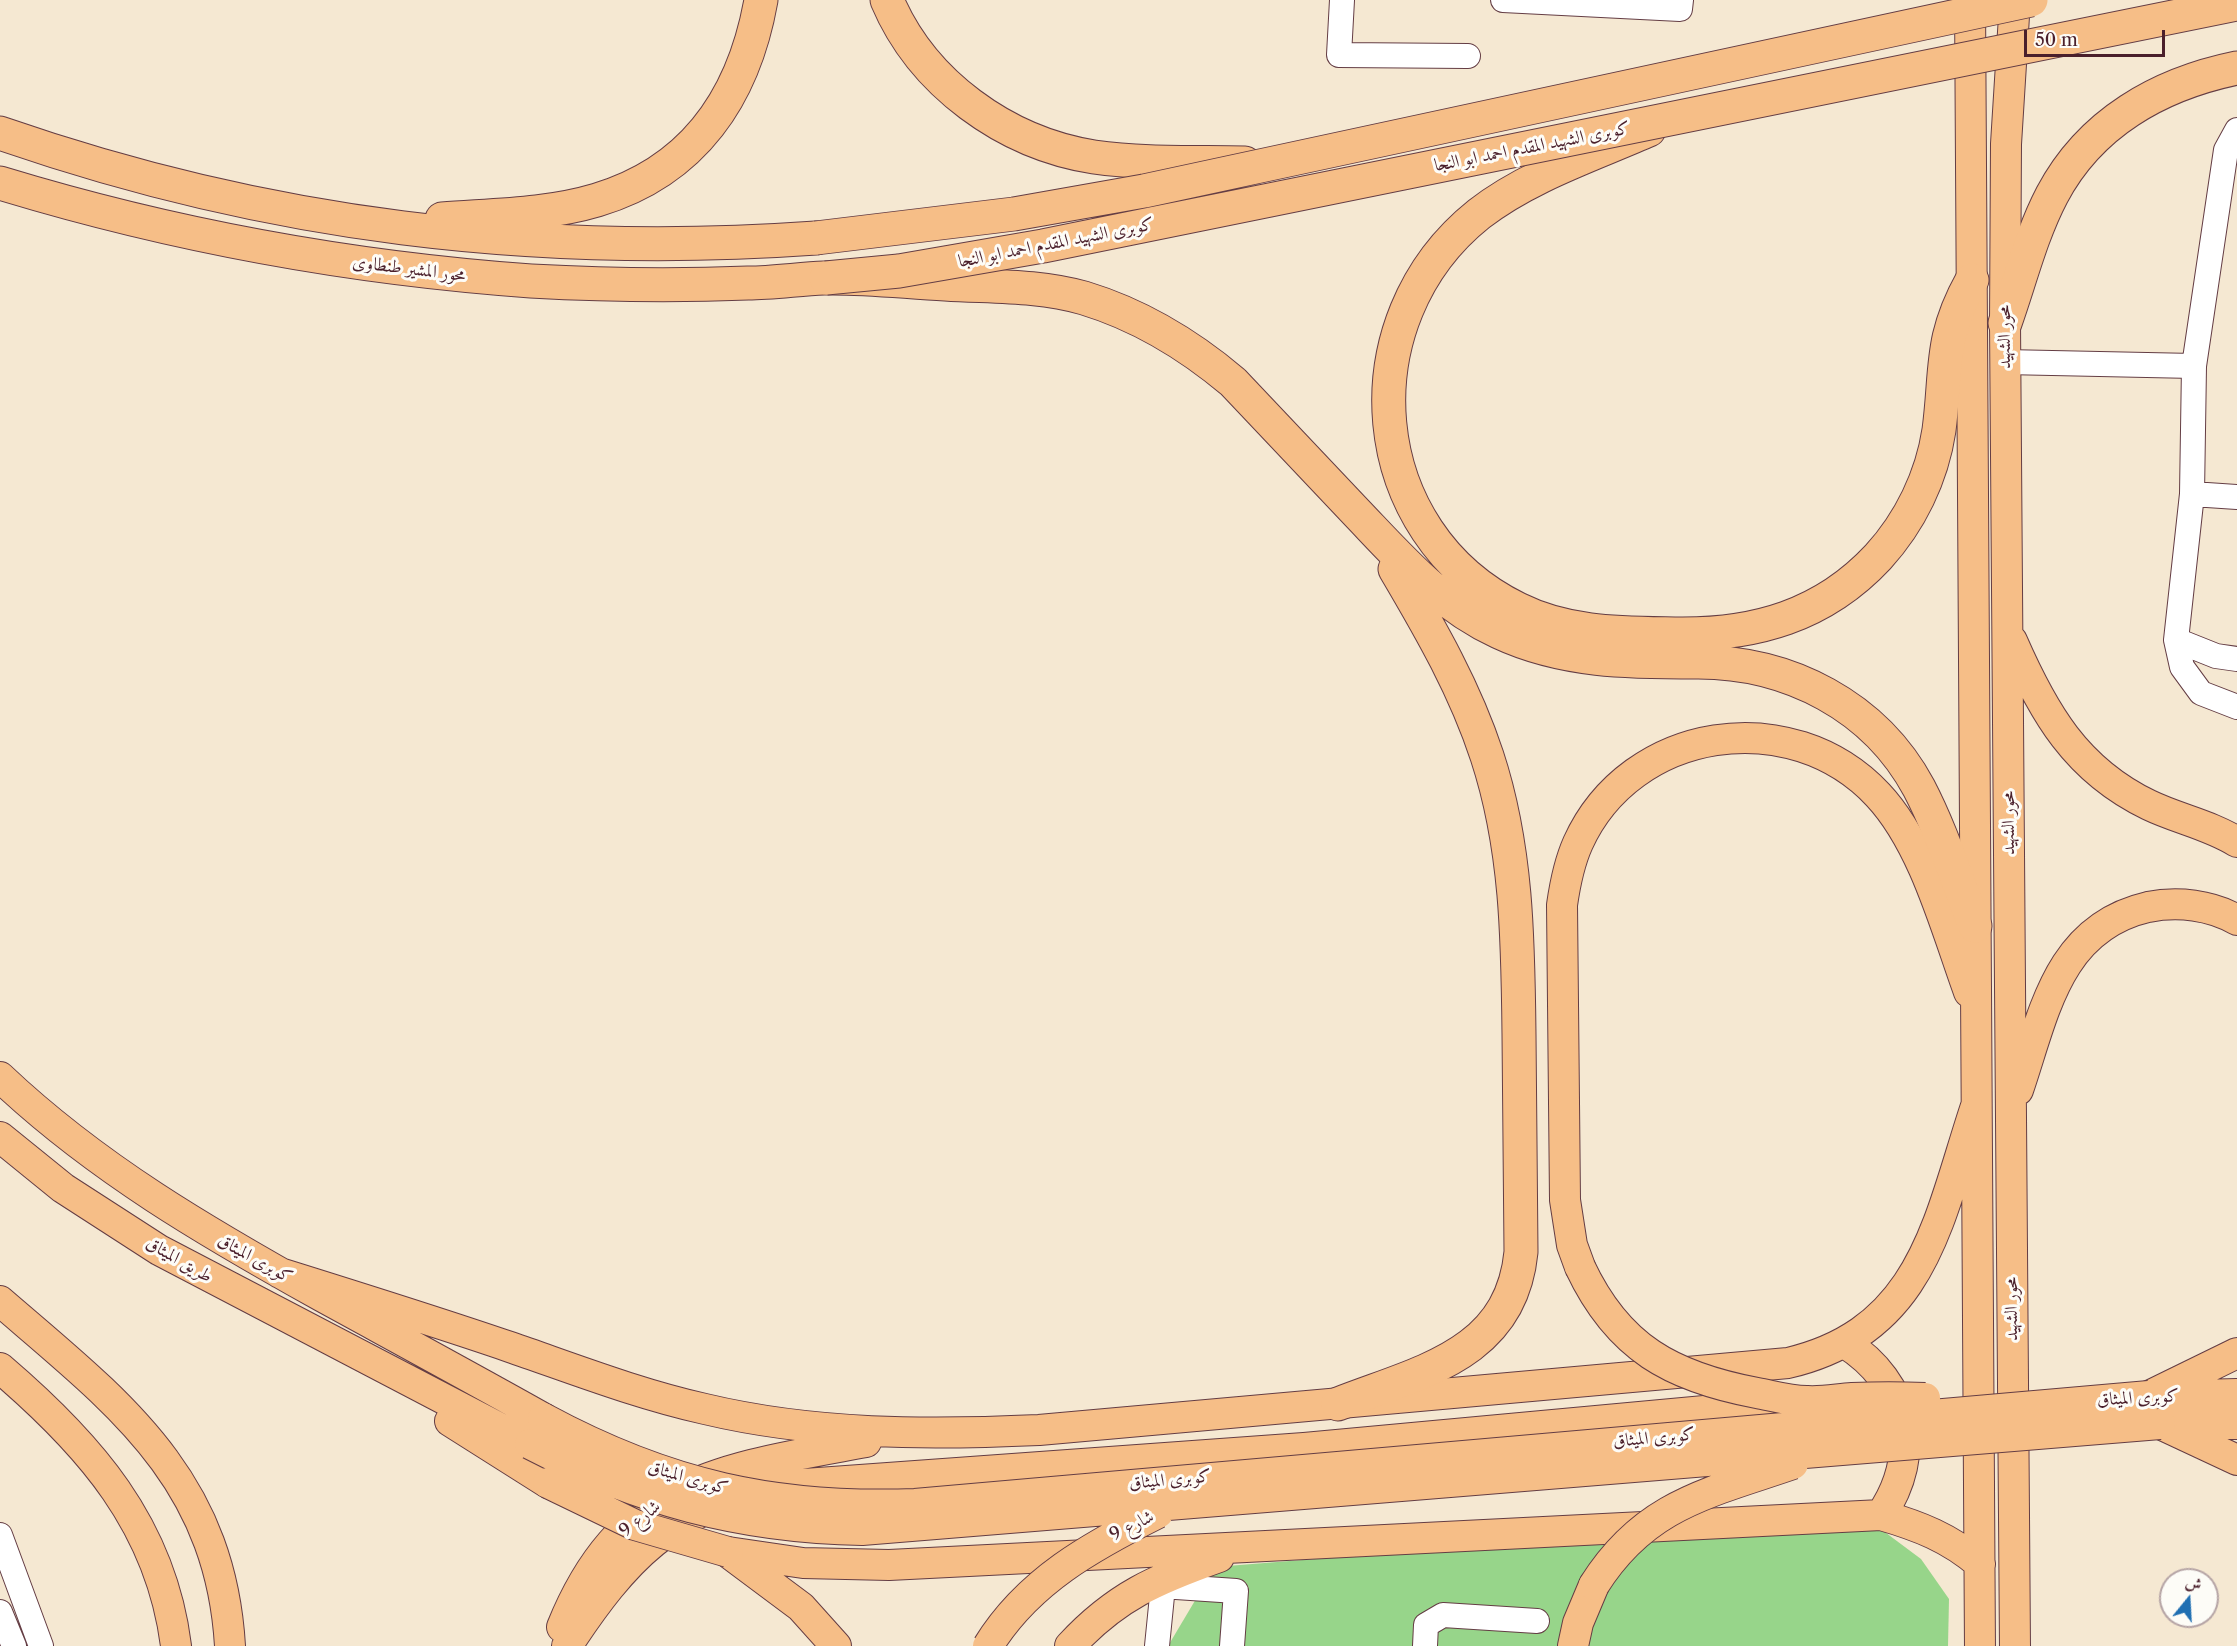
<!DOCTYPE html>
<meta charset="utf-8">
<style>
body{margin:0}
#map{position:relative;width:2237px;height:1646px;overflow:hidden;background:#f5e8d2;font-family:"Libre Caslon Text",Amiri,serif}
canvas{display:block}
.north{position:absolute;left:2159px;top:1568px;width:60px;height:60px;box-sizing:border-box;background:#fdfcf7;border:2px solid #b5a4a5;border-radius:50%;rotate:18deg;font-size:16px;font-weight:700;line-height:24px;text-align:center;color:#4a1f2b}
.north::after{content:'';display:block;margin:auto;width:21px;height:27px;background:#1f6fb2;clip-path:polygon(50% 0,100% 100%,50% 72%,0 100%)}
.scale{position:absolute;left:2024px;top:30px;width:141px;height:27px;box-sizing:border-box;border:3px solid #4a1f2b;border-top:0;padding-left:8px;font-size:18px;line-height:21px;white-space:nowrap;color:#4a1f2b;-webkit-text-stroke:4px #fdfcf7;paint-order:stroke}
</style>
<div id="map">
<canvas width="2237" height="1646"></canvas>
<div class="north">ش</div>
<div class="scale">50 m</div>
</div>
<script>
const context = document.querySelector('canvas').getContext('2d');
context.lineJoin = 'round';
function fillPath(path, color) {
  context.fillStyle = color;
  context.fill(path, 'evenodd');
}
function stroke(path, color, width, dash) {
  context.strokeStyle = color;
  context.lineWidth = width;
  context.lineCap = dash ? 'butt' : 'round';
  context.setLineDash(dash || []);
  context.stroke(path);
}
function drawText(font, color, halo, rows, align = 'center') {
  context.font = font + ' "Libre Caslon Text",Amiri,serif';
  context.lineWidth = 6;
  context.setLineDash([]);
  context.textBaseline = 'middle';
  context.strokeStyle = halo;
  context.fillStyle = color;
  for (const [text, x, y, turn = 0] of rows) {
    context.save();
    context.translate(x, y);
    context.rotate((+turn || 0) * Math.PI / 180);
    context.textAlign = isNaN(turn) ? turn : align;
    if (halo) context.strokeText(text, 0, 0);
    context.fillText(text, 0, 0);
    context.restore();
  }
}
fillPath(new Path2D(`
 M1862,1515l59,44 28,40 -1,47h-780l47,-79z`), '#97d58a');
const minor = new Path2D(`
 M1342,0l-3,55 129,1
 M1503,0l177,9 1,-9
 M2237,130l-11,20 -32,216 -2,128 45,3
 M2005,362l189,4
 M2192,494l-16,146 6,27 19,26 36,14
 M2176,640l40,16 21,3
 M0,1535l41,111
 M1161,1586l75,5 -4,55
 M0,1612l14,34
 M1157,1646l5,-50 -1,-18
 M1425,1646l1,-21 17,-10 94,6`);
const major = new Path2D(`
 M1970,0l10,1646
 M2015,0l-9,144 -1,179 10,1323
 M2012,641c31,71 64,129 137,164 29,14 61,20 88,37
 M0,1077c96,91 208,156 323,220 73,40 147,80 220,121
 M2018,1090c26,-76 39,-162 130,-183 30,-6 63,-2 89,13
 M0,1137l63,51 96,62 371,194
 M1580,1267l-8,-22 -7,-45 -3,-295c3,-21 7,-42 16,-62 53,-117 213,-141 300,-48 46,49 68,134 91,197
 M280,1273c77,24 154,48 230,74 64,22 128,47 195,62 109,26 223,26 334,21l749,-67c136,-32 150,-143 188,-257
 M0,1301c117,101 220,176 230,345
 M1845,1343c63,40 78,110 36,172
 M0,1368c89,76 161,157 176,278
 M2149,1396l88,-43
 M2161,1396l76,-2
 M450,1421l98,62
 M2160,1424l77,36
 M2166,1424h71
 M728,1552l75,11 86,2 992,-50c38,11 69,23 99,49
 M730,1554l71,53 35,39
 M562,1627c60,-149 163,-159 304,-185
 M567,1646c58,-88 103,-136 210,-160l527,-38 487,-45
 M1070,1646c46,-50 87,-67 149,-89
 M1573,1646l5,-23 16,-38`);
const highway = new Path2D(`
 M887,0c35,83 118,143 207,157 49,7 101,5 151,6
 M1649,130c-57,25 -121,46 -170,84 -134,107 -117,319 39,395 50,25 104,24 159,25 78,1 146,-18 201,-77 32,-35 54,-80 61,-127 8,-61 0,-91 33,-150
 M0,133c268,93 534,125 816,105
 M0,183c174,53 350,85 531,98 73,4 145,5 217,2 25,0 51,-4 76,-5 40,-1 81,4 121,6 47,3 93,1 139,14 56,17 104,46 149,84 41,43 82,87 123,130 44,46 84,93 143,120 64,30 130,30 199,30 91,0 177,44 221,126 23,44 38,93 56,138
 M442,219c51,-4 105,-4 155,-19 97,-29 147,-104 164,-200
 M2005,323c15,-42 26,-88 47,-128 38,-72 107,-111 185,-127
 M1338,1404c81,-32 173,-48 183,-152 -1,-72 -1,-145 -2,-218 -1,-94 -2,-187 -32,-278 -22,-67 -56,-126 -92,-187`);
stroke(minor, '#643d44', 26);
stroke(major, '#643d44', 32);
stroke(highway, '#643d44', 35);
stroke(minor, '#fff', 24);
stroke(major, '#f6be87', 30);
stroke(highway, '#f6be87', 33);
const majorBridge = new Path2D(`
 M1580,1267c38,81 92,110 177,126 16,3 33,8 50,8 15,1 30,-2 45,-3 25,-1 49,-1 73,0
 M543,1418c124,67 232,91 372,86l1234,-108
 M530,1444c108,56 210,84 332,86l1298,-106
 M548,1483l87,42 93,27
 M1594,1585c51,-81 115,-92 199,-121
 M988,1646c40,-65 104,-100 170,-133`);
const highwayBridge = new Path2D(`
 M816,238l198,-24 130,-23 887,-191
 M826,278l73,-7 144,-25 1194,-242`);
stroke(majorBridge, '#643d44', 32, []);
stroke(highwayBridge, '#643d44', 35, []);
stroke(majorBridge, '#f6be87', 30);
stroke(highwayBridge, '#f6be87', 33);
drawText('18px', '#4a1f2b', '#fdfcf7', [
 ["كوبرى الشهيد المقدم احمد ابو النجا",1532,147,-11],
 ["كوبرى الشهيد المقدم احمد ابو النجا",1056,243,-11],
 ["محور المشير طنطاوى",409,269,7],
 ["محور الشهيد",2005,337,-90],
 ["محور الشهيد",2009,823,-90],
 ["كوبرى الميثاق",255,1259,29],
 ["طريق الميثاق",179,1260,30],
 ["محور الشهيد",2012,1309,-90],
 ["كوبرى الميثاق",2138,1398,-3],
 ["كوبرى الميثاق",1654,1438,-5],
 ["كوبرى الميثاق",688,1478,16],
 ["كوبرى الميثاق",1170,1480,-5],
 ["شارع 9",640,1519,-39],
 ["شارع 9",1132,1526,-27]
]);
</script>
